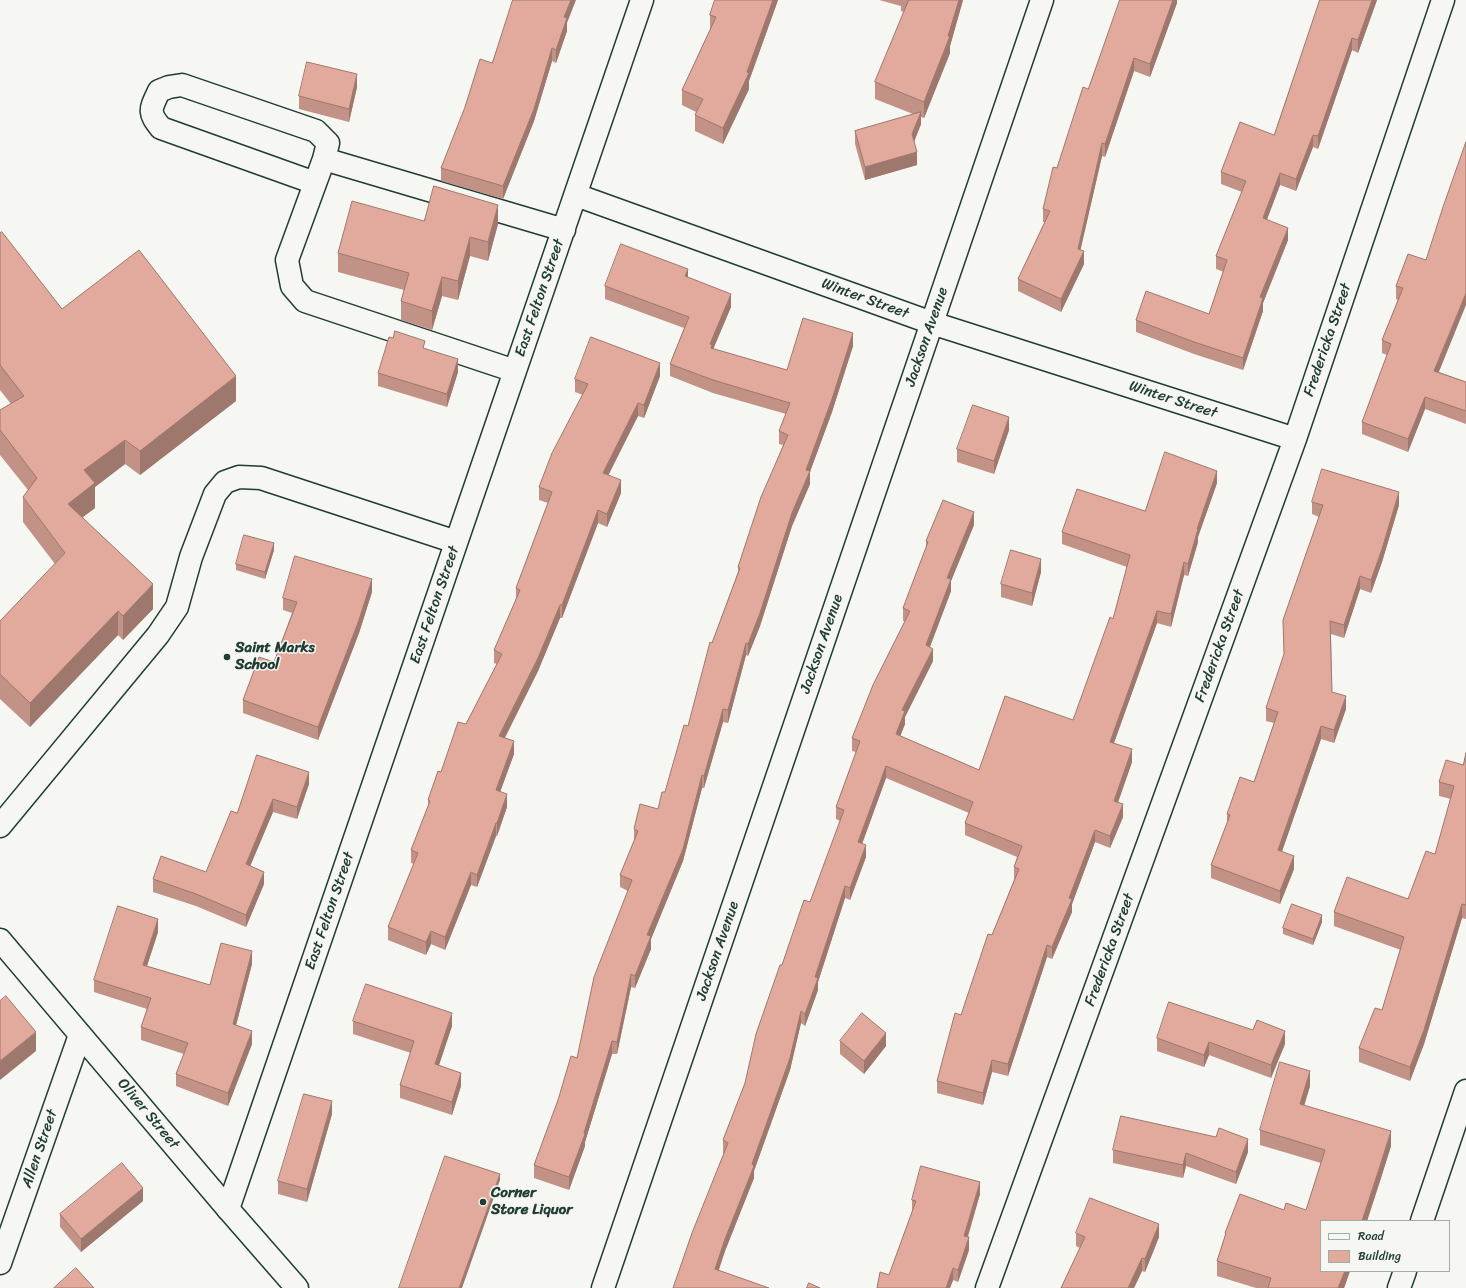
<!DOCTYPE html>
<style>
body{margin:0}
#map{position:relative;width:1466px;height:1288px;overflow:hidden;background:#f6f6f2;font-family:Sriracha,sans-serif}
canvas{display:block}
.legend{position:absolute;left:1320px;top:1220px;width:130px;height:52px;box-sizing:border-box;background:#f6f6f2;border:1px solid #a0aca6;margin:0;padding:5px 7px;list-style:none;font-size:12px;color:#1f3d34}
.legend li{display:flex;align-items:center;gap:8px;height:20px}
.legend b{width:20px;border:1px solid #a0aca6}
</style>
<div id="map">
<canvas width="1466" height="1288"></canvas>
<ul class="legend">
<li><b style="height:5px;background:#f6f6f2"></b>Road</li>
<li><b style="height:11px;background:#e2aa9c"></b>Building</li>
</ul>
</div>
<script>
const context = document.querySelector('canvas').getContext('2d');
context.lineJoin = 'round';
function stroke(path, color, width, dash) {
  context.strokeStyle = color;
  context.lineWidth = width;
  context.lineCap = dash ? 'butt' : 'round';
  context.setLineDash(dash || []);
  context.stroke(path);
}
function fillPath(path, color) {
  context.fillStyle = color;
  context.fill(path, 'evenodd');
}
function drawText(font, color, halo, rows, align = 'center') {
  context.font = font + ' Sriracha,sans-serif';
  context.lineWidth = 3;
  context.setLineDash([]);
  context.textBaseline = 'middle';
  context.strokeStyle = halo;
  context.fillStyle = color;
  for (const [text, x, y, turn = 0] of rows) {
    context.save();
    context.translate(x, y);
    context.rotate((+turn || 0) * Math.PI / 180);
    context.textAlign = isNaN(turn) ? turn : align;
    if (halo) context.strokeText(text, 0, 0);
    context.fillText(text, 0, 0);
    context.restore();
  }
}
const minor = new Path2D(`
 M324,159l240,71
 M315,183l-154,-55c-13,-16 -11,-18 -2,-37l10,-4 13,-2 134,46 12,12 -4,16 -37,101 5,26 13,15 210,70
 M576,195l356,128 363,116
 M0,826l158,-191 19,-28 14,-50 24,-63 10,-12 14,-5 22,1 195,64
 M228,1209l414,-1209
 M1422,1221l44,-130
 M0,1263l80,-228
 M603,1288l439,-1288
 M987,1288l308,-849 148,-439
 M1399,1288l6,-17`);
const major = new Path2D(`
 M0,940l228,269 69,79`);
stroke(minor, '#1f3d34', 25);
stroke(major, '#1f3d34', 25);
stroke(minor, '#f6f6f2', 22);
stroke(major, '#f6f6f2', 22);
fillPath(new Path2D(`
 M715,0h63l-29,81v8l-26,55 -28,-13v-16l1,-3 -14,-7v-15l28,-60v-15z
 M879,0h84l-13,46v7l-26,65 -3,-1v7l-7,18 3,23 -52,15 -10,-36v-13l58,-17 -38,-15v-17l29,-70 -3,-1v-5z
 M1177,0v3l-27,74 -16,-6 -29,86 -3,-1 -22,94 4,14 -23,48 -43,-21v-12l27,-57h-2v-13l14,-41 31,-79z
 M1320,0h57l-19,53 -6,-3 -34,99 -5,-2 -17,44 -16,-6 -13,34 21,21 -25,63v8l-20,59 -49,-16 -58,-22v-12l73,-6 15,-42 -8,-3v-13l26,-64 -21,-8v-12l53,-37z
 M567,23v8l-11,32 -4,-2 -18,60 -31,78 -62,-18v-13l51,-105z
 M357,87l-8,35 -50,-13v-13z
 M424,221l74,3 -10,37 -18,-5 -12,44 -16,-4 -10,34 -31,-10v-19l3,-11 -66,-18v-19z
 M0,233l62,76 174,92 -96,74 -15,-11 -30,23v21l-12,9 70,92 -30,31 -5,-5 -88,92 -30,-28v-78l55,-57 -32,-42v-25l5,-7 -28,-35v-45l11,-6 -11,-14z
 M1408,254l31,118 27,10v42l-41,-15 -17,43 -46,-18v-12l25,-67 -5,-2v-13l16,-40 -2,-1v-13z
 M688,278l43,29 -18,42 74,21 66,-24 -21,66 -22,59v13l-18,42 -32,100 -12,30 -2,-1 -18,68 -5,-1 -19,66h-2l-19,73 -32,78v10l-16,39 -4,-1 -14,67h-5l-27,88v4l-16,44 -35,-12v-13l43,-107 51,-167 -8,-4v-12l14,-33v-13l24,-20 7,-17 23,-66 24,-83 26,-71v-5l45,-122 -4,-1v-13l7,-17 -73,-21 -43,-17v-12l14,-36 -79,-29v-13z
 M425,349l33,23 -11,35 -69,-21v-13z
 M660,376l-16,42 -6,-2 -30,59 13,18 -14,34 -9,-4 -36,95h-2l-22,53 -33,67 9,16 -14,38 7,15 -10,29h-1l-19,51 -6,-2 -26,65 -14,-6 -5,11 -38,-15v-13l26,-63 -3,-1v-13l17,-44v-6l13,-28 25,-48 31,-60 -3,-1v-13l22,-50v-12l32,-85 -9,-3v-13l44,-92 -8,-3v-13z
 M1009,430l-15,44 -37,-12v-13z
 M1217,483l-19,54v5l-10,34 -4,-1 -13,52 -14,-4 -43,120 18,19 -14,41 5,14 -13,31 -15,-6 -23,62v8l-20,47 -5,-2 -39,119 -16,-4 -9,33 -46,-12v-12l24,-66 31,-80 22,-55v-13l3,-10 -52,-22v-12l4,-10 -83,-35 -24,66 4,13 -16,43 -5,-2 -27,84v8l-13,36 -4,-3 -11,47 -36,101v7l-29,73 -7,19 -45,18 51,-135h-1v-13l22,-57 37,-118 28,-63 30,-81 -4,-2v-12l20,-55 -4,-1v-13l53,-117h-2v-13l23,-60v-7l48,-16 -23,56v10l-21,56 3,14 -28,56v7l-5,12 79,34 94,-50 40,-101 14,-52 -65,-23v-12l83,-21z
 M1312,502l87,3 -17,57 -11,31 -11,-4 -16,49 -13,-4 1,58 14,17 -12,34 -13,-4 -39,112 12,18 -14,35 -69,-26v-13l16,-42v-9l27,-32 20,-59 -8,-2v-13l18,-53 -1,-35 36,-103 -7,-3z
 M274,550l-9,29 -29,-9v-6z
 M1041,572l-9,34 -31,-9v-13z
 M372,592l-13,41 -41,107 -75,-27v-13l31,-38 18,-49 -9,-3v-12z
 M1466,753v166l-4,-1 -38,126 -14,37 -51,-19v-14l23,-38 19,-60 -67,-24v-14l74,-13 27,-45 16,-55 -12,-3v-14l24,-17z
 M309,784l-12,35 -24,-7 -23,54 14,18 -18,43 -50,-21 -43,-14v-13l53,-7 31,-59z
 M1322,922l-9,23 -30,-11v-6z
 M158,932l-11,34 63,19 42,-21 -16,61 16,19 -24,62 -52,-20v-12l8,-20 -43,-14v-13l6,-18 -53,-17v-12z
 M353,1021l99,5 -13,39 22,21 -9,29 -52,-17v-13l11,-32 -58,-19z
 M1157,1038l128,6 -14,34 -62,-23 -5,12 -47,-16z
 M840,1041l46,5 -22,28 -24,-20z
 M1310,1086l-6,20 87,40 -11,35 -13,40h-46l29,50 -6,17h-88l-39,-12v-15l8,-25v-3l59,-23h22l15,-47 -61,-18v-15z
 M332,1114l-25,88 -29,-8v-13z
 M1216,1137l32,15 -12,32 -50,-18 -3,12 -70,-15v-13z
 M980,1194l-12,43 1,13 -11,32 -5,-2 -3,8h-73l12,-13 23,-63v-12z
 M143,1201l-62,51 -21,-25v-13z
 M1076,1233l83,4 -14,35 -3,-1 -8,17h-73l19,-40 -4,-2z`), '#c29286');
fillPath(new Path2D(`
 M571,0h5l-9,23v8l-11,32v-13l8,-33z
 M773,0h5l-29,81v8l-26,55v-16l24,-56z
 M959,0h4l-13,46v7l-26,65v-16l24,-66z
 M1173,0h4v3l-27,74v-13z
 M1372,0h5l-19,53v-13z
 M1352,38v12l-34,99v-13z
 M552,48v13l-18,60 -31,78v-13z
 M1134,58v13l-29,86v-13z
 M357,74v13l-8,35v-13z
 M921,112v12l-9,23v-13z
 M1313,135v12l-17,44v-12z
 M1102,143v13l-24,105v-12z
 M917,152v13l-52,15v-13z
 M1280,173v12l-17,45v-12z
 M498,205v19l-10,37v-19z
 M1288,228v12l-25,63v8l-20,59v-12l17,-61z
 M470,237v19l-12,44v-19z
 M1084,251v13l-23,48v-13z
 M688,269v12l-3,-5z
 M442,277v19l-10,34v-19z
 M1466,293v12l-32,79v-13z
 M731,294v13l-19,45v5l-2,-13z
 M853,333v13l-21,66 -22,60v12l-18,42 -32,100 -12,30v-12l58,-174z
 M458,359v13l-11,35v-13z
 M660,363v13l-16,42v-13z
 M236,376v25l-96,74v-24z
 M1425,397v12l-17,43v-13z
 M638,403v13l-35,70v-13z
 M1009,417v13l-15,44v-13z
 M125,440v24l-30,23v21l-27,20v-24l16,-34z
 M1217,471v12l-19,54v5l-10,34v-12l9,-35z
 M621,480v13l-14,34v-13z
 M1399,492v13l-17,57 -11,31v-13z
 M598,510v13l-36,95v-13z
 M974,512v13l-23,56v10l-25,66v-12l21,-67z
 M274,543v7l-9,29v-7z
 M1041,559v13l-9,34v-13z
 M1184,562v13l-13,52v-13z
 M1360,576v13l-16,49v-13z
 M372,579v13l-13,41 -41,107v-13z
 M153,584v25l-30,31v-24z
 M560,605v13l-22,53 -39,78v-13z
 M118,611v24l-88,92v-24z
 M1157,611v12l-47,131v-12z
 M746,643v12l-18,68v-13z
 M933,649v12l-28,56v7l-9,23v-13l6,-24z
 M1346,696v13l-12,34v-13z
 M723,709v13l-19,66v-12z
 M1321,726v13l-43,124v-13z
 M514,741v13l-18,49v-13z
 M1132,749v13l-18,51v-12z
 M886,766v12l-28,77v-13z
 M309,772v12l-12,35v-12z
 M702,775v13l-19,73 -32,78v10l-16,39v-12l12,-41z
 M507,794v13l-10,29v-13z
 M273,799v13l-27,64v-12z
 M1123,804v13l-13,31v-12z
 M496,823v13l-19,51v-12z
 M1095,830v12l-23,62v8l-20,47v-12l17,-49z
 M866,845v12l-16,43v-12z
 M1294,856v13l-14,35v-13z
 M264,872v12l-18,43v-12z
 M471,872v13l-26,65v-13z
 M845,886v12l-27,84v8l-13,36v-12l10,-37z
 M1462,904v14l-38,126 -14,37v-14z
 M1322,915v7l-9,23v-6z
 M158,919v13l-15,46v-13z
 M431,931v13l-5,11v-13z
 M1047,945v12l-39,119v-12z
 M252,951v13l-19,73v-13z
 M631,974v13l-14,67v-12z
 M801,1011v12l-11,47 -36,101v7l-29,73 -10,31v-13l10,-30 27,-75z
 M452,1013v13l-17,51v-13z
 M252,1031v13l-24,62v-13z
 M1285,1031v13l-14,34v-13z
 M36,1032v19l-36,29v-19z
 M886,1033v13l-22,28v-13z
 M612,1041v13l-27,88v4l-16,44v-13z
 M1209,1042v13l-5,12v-12z
 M992,1060v12l-9,33v-12z
 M1310,1071v15l-10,33v-15z
 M461,1073v13l-9,29v-13z
 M332,1101v13l-25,88v-13z
 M1391,1131v15l-11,35 -13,40h-5z
 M1248,1139v13l-12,32v-12z
 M1186,1153v13l-3,12v-13z
 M500,1174v6l-38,108h-3z
 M980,1182v12l-16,54v-12z
 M143,1188v13l-62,51v-13z
 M1159,1224v13l-14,35v-13z
 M969,1237v13l-11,32v-12z
 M1142,1258v13l-8,17h-6z
 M953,1268v12l-3,8h-4z
 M1345,1271h5l-6,17h-6z`), '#9e776d');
const building = new Path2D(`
 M513,0h58l-7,17 3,1 -11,32 -4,-2 -18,61 -31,77 -62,-18 24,-61 15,-48 12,4z
 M715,0h58l-26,72 2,1 -26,55 -28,-13 8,-16 -21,-9 34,-73 -6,-2z
 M909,0h50l-11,36h2l-26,66 -49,-20z
 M1120,0h53l-23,64 -16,-6 -29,86 -3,-1 -24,106 6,2 -23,48 -43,-20 32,-68 -7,-2 10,-42 4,1 26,-81 5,2z
 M1320,0h52l-14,40 -6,-2 -34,98 -5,-1 -17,44 -16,-6 -17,45 25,10 -28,69 3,1 -20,60 -49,-16 -58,-22 10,-29 63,23 18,-54 -11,-4 30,-75 -25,-9 19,-50 34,13z
 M307,62l50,12 -8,35 -50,-13z
 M921,112l-9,22 5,18 -52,15 -10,-36z
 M1466,142v151l-32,78 32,11v29l-41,-14 -17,42 -46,-17 29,-78 -9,-4 21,-52 -7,-2 12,-32 18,6 17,-53z
 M434,186l64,19 -10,37 -18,-5 -12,44 -16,-4 -10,34 -31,-10 8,-28 -71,-20 14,-52 72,20z
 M2,232l60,77 77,-59 97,126 -96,75 -15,-11 -41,30 11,13 -27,21 85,80 -30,32 -5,-5 -88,92 -30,-29v-53l65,-68 -42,-56 14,-19 -37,-48v-20l24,-14 -24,-31v-132z
 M621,244l67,25 -3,7 46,18 -21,50 2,1 -1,3 76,22 16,-52 50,15 -21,66 -26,71 4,1 -18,42 -32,100 -12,31 -2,-1 -18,67 -5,-1 -19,67 -2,-1 -19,74 -36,86 4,1 -16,40 -4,-2 -14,68 -5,-1 -28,92 1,1 -16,43 -35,-12 24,-65 13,-44 6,2 17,-81 38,-97 -12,-5 18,-44 -4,-2 6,-25 18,5 4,-17h3l19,-67 4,1 22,-84 2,1 28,-75 -2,-1 23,-70 27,-62 -9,-4 11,-28 -77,-23 -43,-16 19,-47 -84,-31z
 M395,331l30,10 -2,7 35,11 -11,35 -69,-21 11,-36 4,1z
 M591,337l69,26 -16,42 -6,-2 -35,70 18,7 -14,34 -9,-4 -36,95h-2l-22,53 -39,78 15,5 -18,49 11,4 -10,29h-1l-19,52 -6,-3 -26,65 -14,-6 -5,11 -38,-15 30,-74 -7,-3 19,-49 -2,-1 10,-29 3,1 17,-50 8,2 36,-70 -8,-4 26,-60 -4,-2 36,-96 -13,-5 13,-34 36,-69 -13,-5z
 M973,405l36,12 -15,44 -37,-12z
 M1165,452l52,19 -20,58h1l-10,35 -4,-2 -13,52 -14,-3 -47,131 22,7 -18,52 9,3 -13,32 -15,-6 -26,68 3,1 -20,48 -5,-2 -39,119 -16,-4 -9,33 -46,-12 18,-68 6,2 27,-81 4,1 27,-66 -5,-2 8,-21 -57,-23 8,-21 -87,-36 -28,76 8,3 -16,43 -5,-2 -30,91 3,1 -13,36 -4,-3 -11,47 -38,106 2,2 -29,73 -10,30 54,19h-96l19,-55 36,-90 -5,-3 22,-57 11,-49 24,-69h2l22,-65 6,2 34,-92 -8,-3 24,-66 -8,-3 21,-53 37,-74 -7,-3 25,-66 -2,-1 17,-41 31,12 -27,66 4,1 -25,66 7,4 -31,61 3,1 -9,23 83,36 26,-74 68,24 37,-103 3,2 17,-64 -68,-23 15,-43 68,22z
 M1322,469l77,23 -17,57 -11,31 -11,-4 -16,49 -14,-4 2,71 14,4 -12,34 -13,-4 -43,124 16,6 -14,35 -69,-26 19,-50 -3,-1 13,-37 14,5 24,-70 -12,-4 18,-54 -1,-34 40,-115 -11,-3z
 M244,535l30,8 -9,29 -29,-8z
 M1011,550l30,9 -9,34 -31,-9z
 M295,556l77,23 -13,41 -41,107 -75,-27 16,-43 15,5 23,-60 -14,-4z
 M1466,753v152l-4,-1 -38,126 -14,37 -51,-19 16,-40 7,2 22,-73 -70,-25 13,-35 61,22 18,-48 9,3 19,-68 -15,-4 7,-22 17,5z
 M257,755l52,17 -12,35 -24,-8 -27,65 18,8 -18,43 -50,-21 -43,-15 8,-23 45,16 25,-61 6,2z
 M1292,904l30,11 -9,24 -30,-11z
 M118,906l40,13 -15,46 67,20 11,-42 31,8 -19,73 19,7 -24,62 -52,-19 12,-31 -47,-16 10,-29 -57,-18z
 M366,984l86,29 -17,51 26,9 -9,29 -52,-17 14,-44 -61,-20z
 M6,996l30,36 -36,29v-60z
 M1169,1002l84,28 4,-10 28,11 -14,34 -62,-23 -5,13 -47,-17z
 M862,1013l24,20 -22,28 -24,-20z
 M1280,1062l30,9 -10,33 91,27 -11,35 -18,55h-41v50h24l-7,17h-70l3,-10 -54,-17 9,-28h-1l15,-39 44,16 2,-7 20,7 19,-60 -65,-20z
 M304,1094l28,7 -25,88 -29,-8z
 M1121,1116l95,21 3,-9 29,11 -12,33 -50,-19 -3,12 -70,-15z
 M445,1156l55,18 -41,114h-60z
 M122,1163l21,25 -62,51 -21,-25z
 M921,1166l59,16 -16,54 5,1 -11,33 -5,-2 -7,20h-69l3,-16 9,3 27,-74 -4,-1z
 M1090,1198l69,26 -14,35 -3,-1 -14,30h-67l24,-51 -9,-4z
 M76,1268l18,20h-40z
 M809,1283l11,5h-13z`);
fillPath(building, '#e2aa9c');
stroke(building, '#9e776d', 1);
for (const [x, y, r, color] of [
 [227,657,4,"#1f3d34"],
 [483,1202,4,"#1f3d34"]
]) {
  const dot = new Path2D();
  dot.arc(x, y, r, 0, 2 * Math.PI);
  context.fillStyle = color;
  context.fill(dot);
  stroke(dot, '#f6f6f2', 1.5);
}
drawText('15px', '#1f3d34', '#f6f6f2', [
 ["East Felton Street",540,298,-71],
 ["Winter Street",865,299,20],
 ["Jackson Avenue",927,337,-71],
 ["Fredericka Street",1328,340,-71],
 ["Winter Street",1173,400,18],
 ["East Felton Street",435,605,-71],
 ["Jackson Avenue",822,644,-71],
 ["Fredericka Street",1220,646,-70],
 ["East Felton Street",330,911,-71],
 ["Fredericka Street",1110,950,-70],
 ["Jackson Avenue",718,951,-71],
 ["Oliver Street",148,1114,50],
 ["Allen Street",40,1149,-71]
]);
drawText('bold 15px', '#1f3d34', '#f6f6f2', [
 ["Saint Marks",235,648],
 ["School",235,665],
 ["Corner",491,1193],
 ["Store Liquor",491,1210]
], 'left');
</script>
